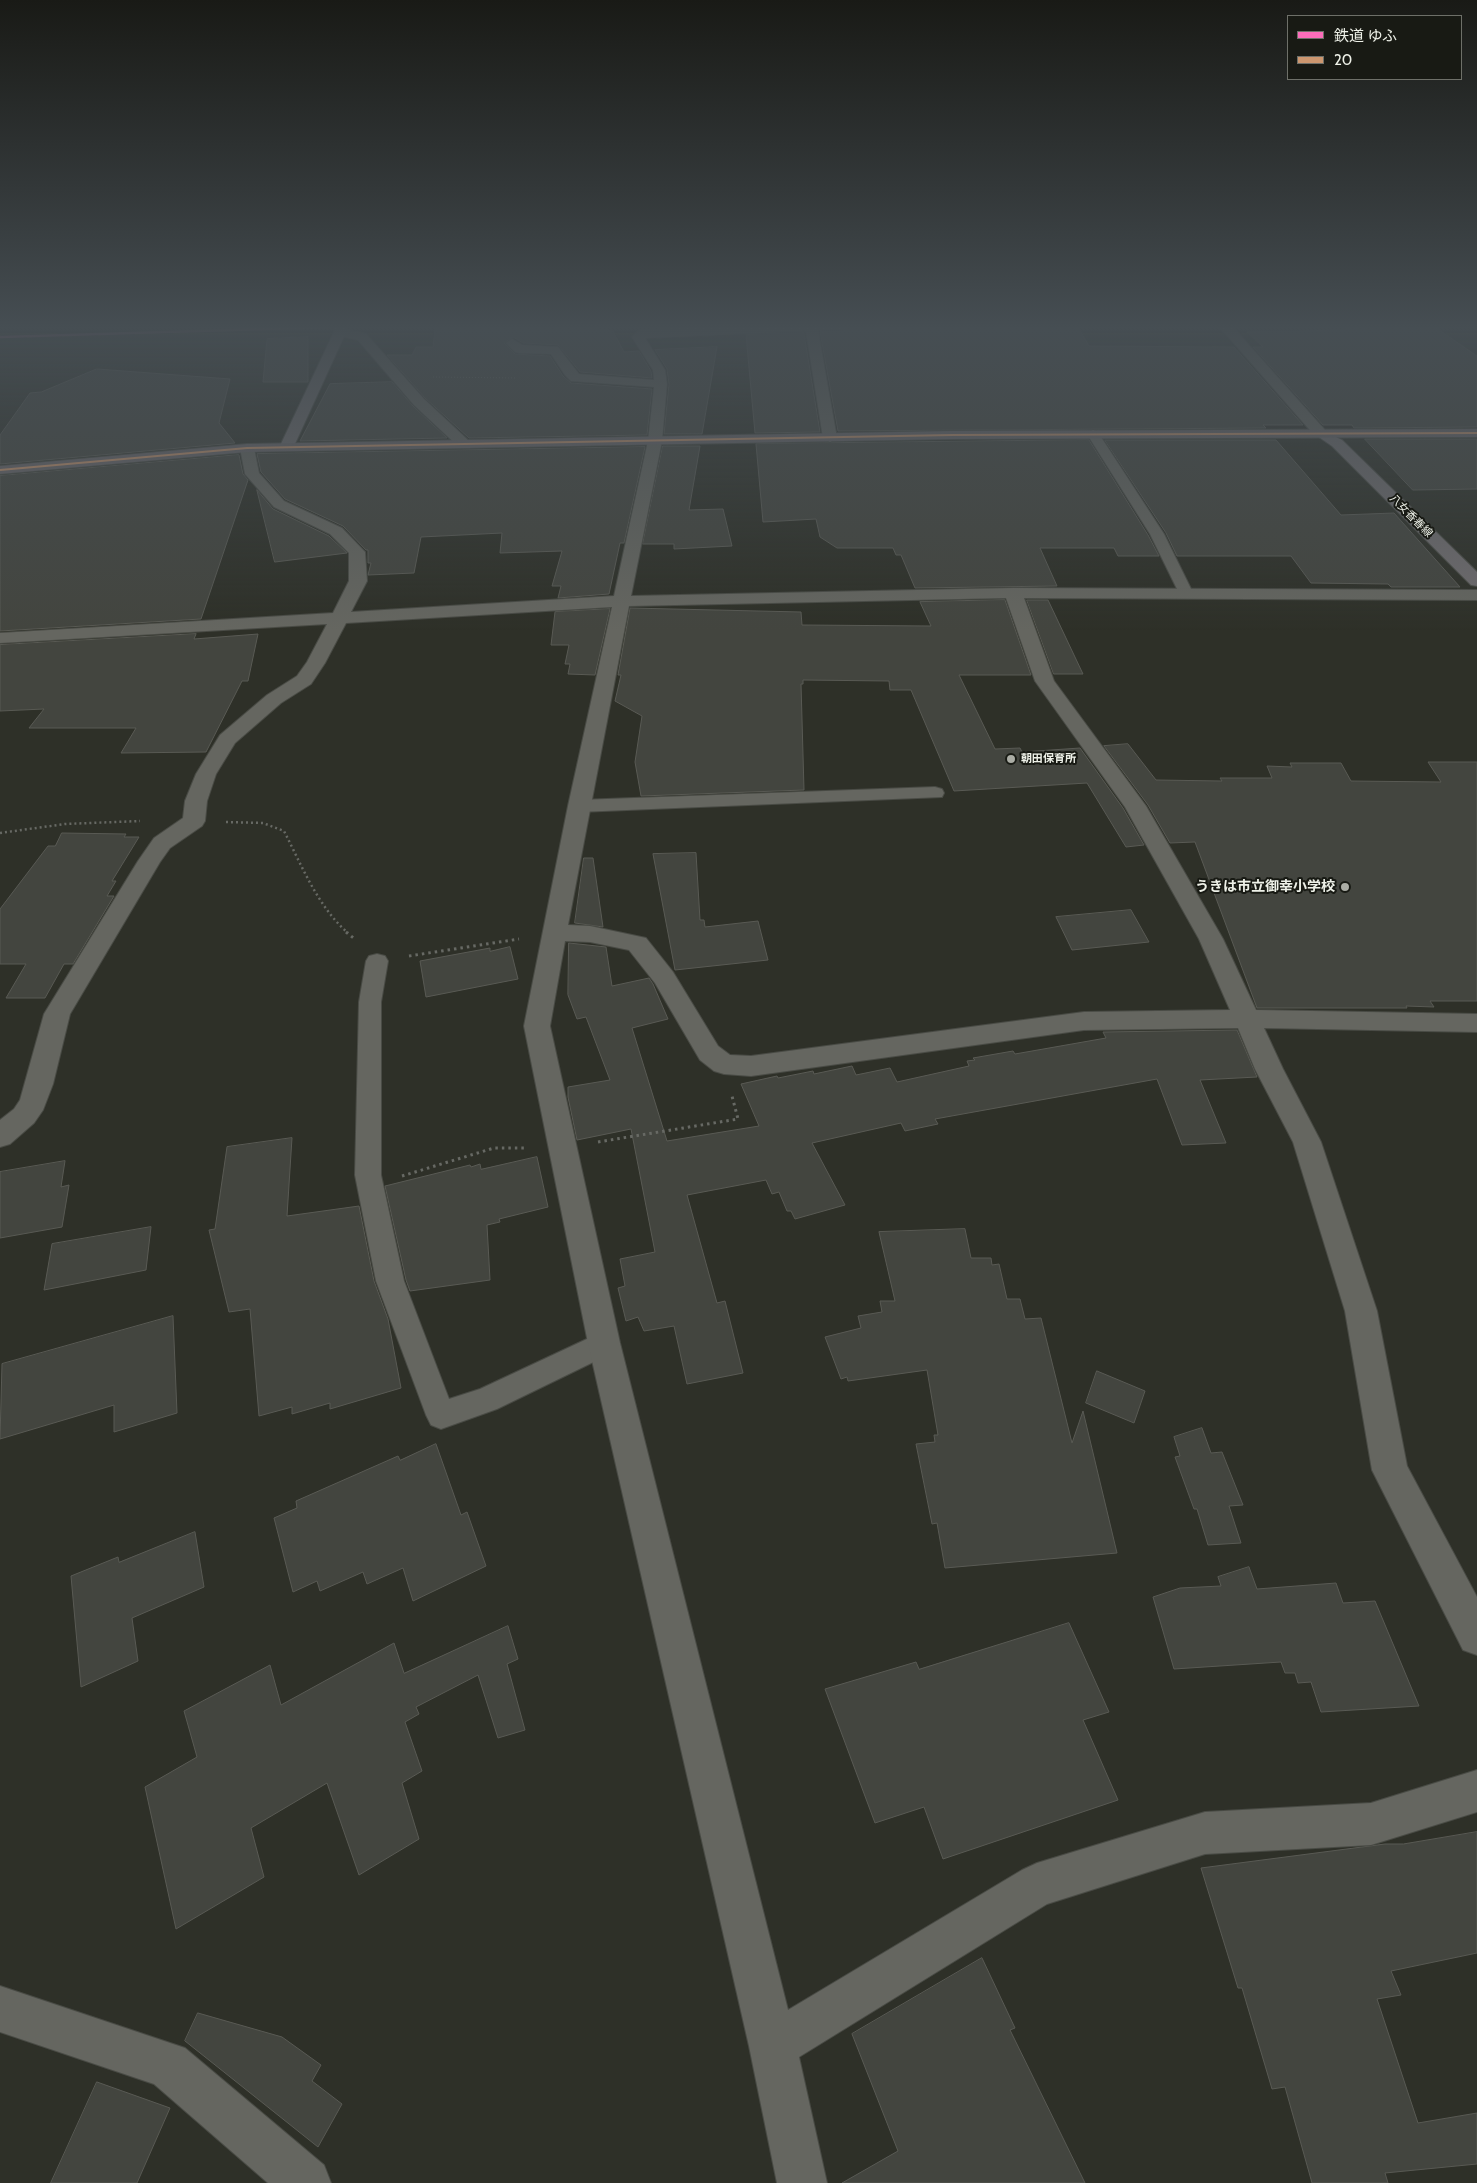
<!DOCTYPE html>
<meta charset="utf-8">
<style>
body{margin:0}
#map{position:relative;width:1477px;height:2183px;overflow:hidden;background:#2e3028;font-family:Cabin,"Noto Sans JP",sans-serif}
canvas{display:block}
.legend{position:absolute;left:1287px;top:15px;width:175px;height:65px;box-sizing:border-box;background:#181a14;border:1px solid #6e7069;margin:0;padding:6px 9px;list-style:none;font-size:15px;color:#eef1e8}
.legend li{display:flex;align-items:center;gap:10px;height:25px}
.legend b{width:25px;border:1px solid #6e7069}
</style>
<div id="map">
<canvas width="1477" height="2183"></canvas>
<ul class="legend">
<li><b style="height:6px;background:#fb6dba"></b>鉄道 ゆふ</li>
<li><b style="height:6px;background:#cd976f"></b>20</li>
</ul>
</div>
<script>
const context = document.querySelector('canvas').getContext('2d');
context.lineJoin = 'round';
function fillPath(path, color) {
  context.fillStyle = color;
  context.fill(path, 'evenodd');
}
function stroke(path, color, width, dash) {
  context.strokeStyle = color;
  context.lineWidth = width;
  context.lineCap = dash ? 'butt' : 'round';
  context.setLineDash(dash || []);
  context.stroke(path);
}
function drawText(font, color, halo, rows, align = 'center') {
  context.font = font + ' Cabin,"Noto Sans JP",sans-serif';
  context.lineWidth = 4;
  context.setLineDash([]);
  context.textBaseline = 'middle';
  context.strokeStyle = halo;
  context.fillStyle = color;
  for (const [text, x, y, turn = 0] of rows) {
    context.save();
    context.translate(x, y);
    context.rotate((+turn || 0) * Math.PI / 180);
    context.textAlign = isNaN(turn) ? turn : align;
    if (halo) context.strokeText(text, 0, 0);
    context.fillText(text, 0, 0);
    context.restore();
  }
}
const building = new Path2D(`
 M485,325l90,1 38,5 11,21 15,-1 12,20 1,7 -72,-6 -22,-27 -35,-2 -10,-6 -9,6 11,11 35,2 13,20 8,7 81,6 -5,46 -178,3 -44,-40 -38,-43h25l4,-8h17l2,-20z
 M848,325h229l12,21 145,1 69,78h-40l3,3 -428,3 -18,-99 20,-1z
 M1337,325h95l45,31v71l-123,1 -2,-3h-29l-70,-78h10l-16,-15 97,-2z
 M804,333l16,99 -65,1 -9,-98z
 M308,337v45h-45l4,-43z
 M717,347l-15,87h-38l5,-50 -2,-15 -12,-19z
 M97,369l133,10 -11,44 16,20 -235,21v-29l30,-42 11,-1z
 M392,382l21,24 34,32 -147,3 30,-57z
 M1365,439h112v50l-64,1z
 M1089,440l59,95 11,21h-41l-4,-8h-74l17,38 -142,2 -14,-33h-5l-3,-7h-56l-17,-11 -4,-18 -53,3 -7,-78z
 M1105,440h171l65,75 53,-2 66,74h-69l-3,-3 -77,-1 -20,-27h-114l-11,-23z
 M663,446h37l-11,64 34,-1 9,37 -58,3v-5h-31z
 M645,447l-21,96h-4l-11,51 -51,4 3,-12h-9l10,-35 -62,2 2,-20 -81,4 -7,36 -46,2 3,-12h-3v-13h-2l-23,-24 -58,-27 -24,-27 -4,-18z
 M239,455l4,19 5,6 -47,139 -201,12v-155z
 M257,490l16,19 56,27 18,17 -72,9z
 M1005,600l26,75h-72l36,74 25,-1 2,4 58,-4 43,60 21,37 -18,2 -39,-64 -133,8 -43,-101h-21l-1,-9 -86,-1v4h-2l3,106 -163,6 -6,-34 7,-46 -27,-15 6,-26h-3l12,-67 171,4 1,13 129,1 -11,-24z
 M1027,600h21l35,74h-29z
 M610,609l-15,66 -27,-1 2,-10h-5l4,-19h-18l4,-33z
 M196,634l-2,5 64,-5 -10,47h-6l-36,71 -85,1 15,-25h-107l15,-19 -44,2v-66z
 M1128,744l28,36 66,1 -2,-3h52l-5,-12 25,1 -2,-4h51l10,18 90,1 -13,-20h49v239h-47l4,6 -28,-1 1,2h-150l-62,-166 -25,1 -22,-38 -44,-59z
 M62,833l64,1 -2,3h15l-27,44h4l-9,15h7l-41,68h-9l-19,34h-39l20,-34h-26v-55l48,-63h7z
 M696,853l4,67h4l1,7 53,-6 10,39 -93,10 -22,-116z
 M584,858h9l10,69 -28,-4z
 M1131,910l18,32 -77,8 -16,-33z
 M569,943l37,4 6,39 37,-8 4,6 15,35 -36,9 35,113 92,-15 -18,-42 36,-8 1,2 35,-7 1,3 38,-8 4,9 34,-7 7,14 72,-16 -2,-5 8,-1 -2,-2 40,-7 2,3 91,-16 -3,-6 134,-2 20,47 -57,3 26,63 -44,2 -25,-66 -222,40 3,5 -33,7 -4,-8 -89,20 33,62 -50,14 -4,-8h-4l-8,-19 -7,2 -6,-14 -79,15 30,108 8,-2 18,72 -56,11 -13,-58 -30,5 -6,-14 -12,4 -8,-33 7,-2 -5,-27 35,-7 -24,-123 -54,11 -9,-43v-10l42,-7 -24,-63 -9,2 -9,-24z
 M510,947l8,32 -92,18 -6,-36 70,-13v3z
 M292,1138l-5,78 72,-10 15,75 14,38 13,69 -71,21v-6l-38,11v-7l-33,9 -9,-107 -21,3 -20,-82 6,-1 12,-82z
 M537,1157l11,50 -49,12 1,3 -13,3 3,55 -80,11 -4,-11 -21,-94 85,-21 1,2 9,-3 1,5z
 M65,1161l-4,26 8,-2 -7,42 -62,11v-66z
 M151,1227l-5,43 -102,20 8,-46z
 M965,1229l6,29h20l1,7 7,-1 8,35h13l5,20 16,-1 31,125 11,-32 34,142 -172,15 -8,-45 -5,1 -16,-80 19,-2 -1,-7h4l-11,-65 -79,11 -1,-4 -6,2 -16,-42 36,-9 -3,-12 24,-4 -2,-11h15l-16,-69z
 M173,1316l4,97 -63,19v-27l-114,34 2,-75z
 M1097,1371l48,20 -11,32 -48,-20z
 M1202,1428l9,25 11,-1 21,53 -14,1 12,37 -33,2 -11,-36h-3l-19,-52 5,-1 -6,-19z
 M436,1444l25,71 6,-3 19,54 -73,35 -10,-33 -36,16 -4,-12 -43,19 -3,-10 -24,11 -19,-74 23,-10 -1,-7 102,-45 2,4z
 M195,1532l9,55 -72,31 6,43 -57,26 -10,-111 47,-19 1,5z
 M1249,1567l8,22 79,-6 7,20 32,-2 44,105 -98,6 -10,-30 -13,1 -3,-10h-10l-4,-11 -107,7 -21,-72 27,-9 41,-2 -3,-9z
 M1069,1623l40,89 -26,8 35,80 -175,59 -19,-52 -49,16 -50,-134 91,-27 3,7z
 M508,1626l10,33 -11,5 18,66 -27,8 -20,-63 -62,32 3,7 -14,8 17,49 -20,12 17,56 -60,36 -32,-92 -76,45 13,49 -88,52 -31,-142 52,-30 -13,-46 86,-46 11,40 113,-62 10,30z
 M1477,1832v121l-86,18 10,24 -24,4 41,124 59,-10v51l-92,9 3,10h-76l-27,-96 -13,2 -30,-101h-4l-37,-120 184,-24h18z
 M982,1958l33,70 -5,2 75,153h-243l56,-32 -46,-117z
 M198,2013l84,24 39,28 -9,16 30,23 -24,43 -133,-106z
 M97,2082l73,26 -33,75h-86z`);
fillPath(building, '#43453f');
stroke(building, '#595a54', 1);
const lane = new Path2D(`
 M1093,430l6,4 65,100 29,59 -2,3h-10l-2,-3 -29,-59 -63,-100z
 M935,787l7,2 2,4 -2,4 -363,15 -7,-2 -2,-4 2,-4 7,-2z
 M377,954l8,2 3,5 -7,41v173l23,106 45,118 31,-10 124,-58 10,3 4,9 -4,9 -117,57 -56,20 -10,-4 -5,-10 -50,-134 -21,-106 4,-173 7,-41 3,-5z`);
const street = new Path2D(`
 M747,325h99l-6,4 -195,9 20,32 2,14 -5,57 -31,155 382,-8 464,2v10l-453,-2 30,83 92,125 77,133 33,71 221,4v18l-213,-4 19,41 38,73 56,169 30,155 70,131v58l-14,-5 -91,-180 -27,-159 -52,-169 -38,-73 -17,-41 -154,2 -333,46 -27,-2 -10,-3 -14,-11 -45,-77 -26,-33 -39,-8 -25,-1 -15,85 70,317 168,667 234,-140 15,-7 168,-51 166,-9 106,-33v42l-106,33 -166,9 -158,50 -248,153 28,126h-50l-28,-137 -161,-703 -64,-317 44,-220 44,-199 -266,16 -21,40 -14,21 -30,19 -46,40 -19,31 -9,27 -2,20 -3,5 -32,22 -10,14 -90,152 -17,70 -10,26 -9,13 -24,21 -10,3v-27l14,-11 6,-9 24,-86 94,-153 16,-23 29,-20 2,-17 11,-27 24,-39 47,-40 30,-19 10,-14 20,-38 -327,19v-10l333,-20 16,-32v-28l-19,-19 -56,-27 -29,-33 -5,-26 7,-4 7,4 5,25 25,28 58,27 23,24 2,29 -16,31 263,-16 34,-155 6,-54 -83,-6 -6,-6 -14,-21 -32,-1 -4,-1 -9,-9 6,-4 10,6 36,2 21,27 75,6 -1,-10 -21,-33 8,-7zM1006,598l29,83 90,126 74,132 31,71 -146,2 -333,44 -21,-1 -12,-9 -45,-74 -27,-34 -56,-12 -22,-1 61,-319z
 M340,328l26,6 58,65 46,43 2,3 -2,3h-10l-46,-43 -56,-65 -22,-5 -2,-3z
 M0,1986l185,62 139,117 7,18h-63l-114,-99 -154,-52z`);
const secondary = new Path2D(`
 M805,325h12l20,113 -7,4 -7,-4z
 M1218,325h13l94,105 2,3 -2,3h-10z`);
const primary = new Path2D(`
 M334,325h12v7l-52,114 -2,3h-10l-2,-3 54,-114z
 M1320,429l22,11 135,132v14l-6,-1 -139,-139 -19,-13z`);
const highway = new Path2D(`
 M1477,429v8l-525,2 -705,13 -247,22v-8l247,-22 705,-13z`);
stroke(lane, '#494b45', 2);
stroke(street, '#494b45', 2);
stroke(secondary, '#494b45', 2);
stroke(primary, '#494b45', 2);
stroke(highway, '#494b45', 2);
stroke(new Path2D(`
 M433,377l84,1`), '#676964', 1, [1, 2]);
stroke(new Path2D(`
 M226,822l37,1 21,8c18,35 34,76 64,102
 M0,833l65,-9 75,-3`), '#676964', 2.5, [2, 3]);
stroke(new Path2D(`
 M346,932l10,8
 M409,956l110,-17
 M598,1142l140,-23 -6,-23
 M402,1176l92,-28h33`), '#676964', 3, [2.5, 4]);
fillPath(lane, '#656660');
fillPath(street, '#656660');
fillPath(secondary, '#656660');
fillPath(primary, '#6f6c6e');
fillPath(highway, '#6a666a');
stroke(new Path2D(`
 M0,470l247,-22 705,-13 525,-2`), '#cd976f', 2);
stroke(new Path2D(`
 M0,337l396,-12`), '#fb6dba', 2.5);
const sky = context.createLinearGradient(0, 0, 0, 631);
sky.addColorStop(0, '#191a16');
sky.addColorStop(0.52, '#464e53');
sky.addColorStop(1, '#464e5300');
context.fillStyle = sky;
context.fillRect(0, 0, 1477, 631);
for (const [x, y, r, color] of [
 [1011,759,5,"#abada5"],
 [1345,887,5,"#abada5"]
]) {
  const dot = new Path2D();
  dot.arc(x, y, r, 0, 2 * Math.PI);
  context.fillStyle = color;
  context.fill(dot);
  stroke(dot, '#181a14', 2);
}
drawText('11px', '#eef1e8', '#181a14', [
 ["八女香春線",1411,516,45]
]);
drawText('bold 11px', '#eef1e8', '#181a14', [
 ["朝田保育所",1021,759]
], 'left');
drawText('bold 14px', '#eef1e8', '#181a14', [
 ["うきは市立御幸小学校",1335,887]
], 'right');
</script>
